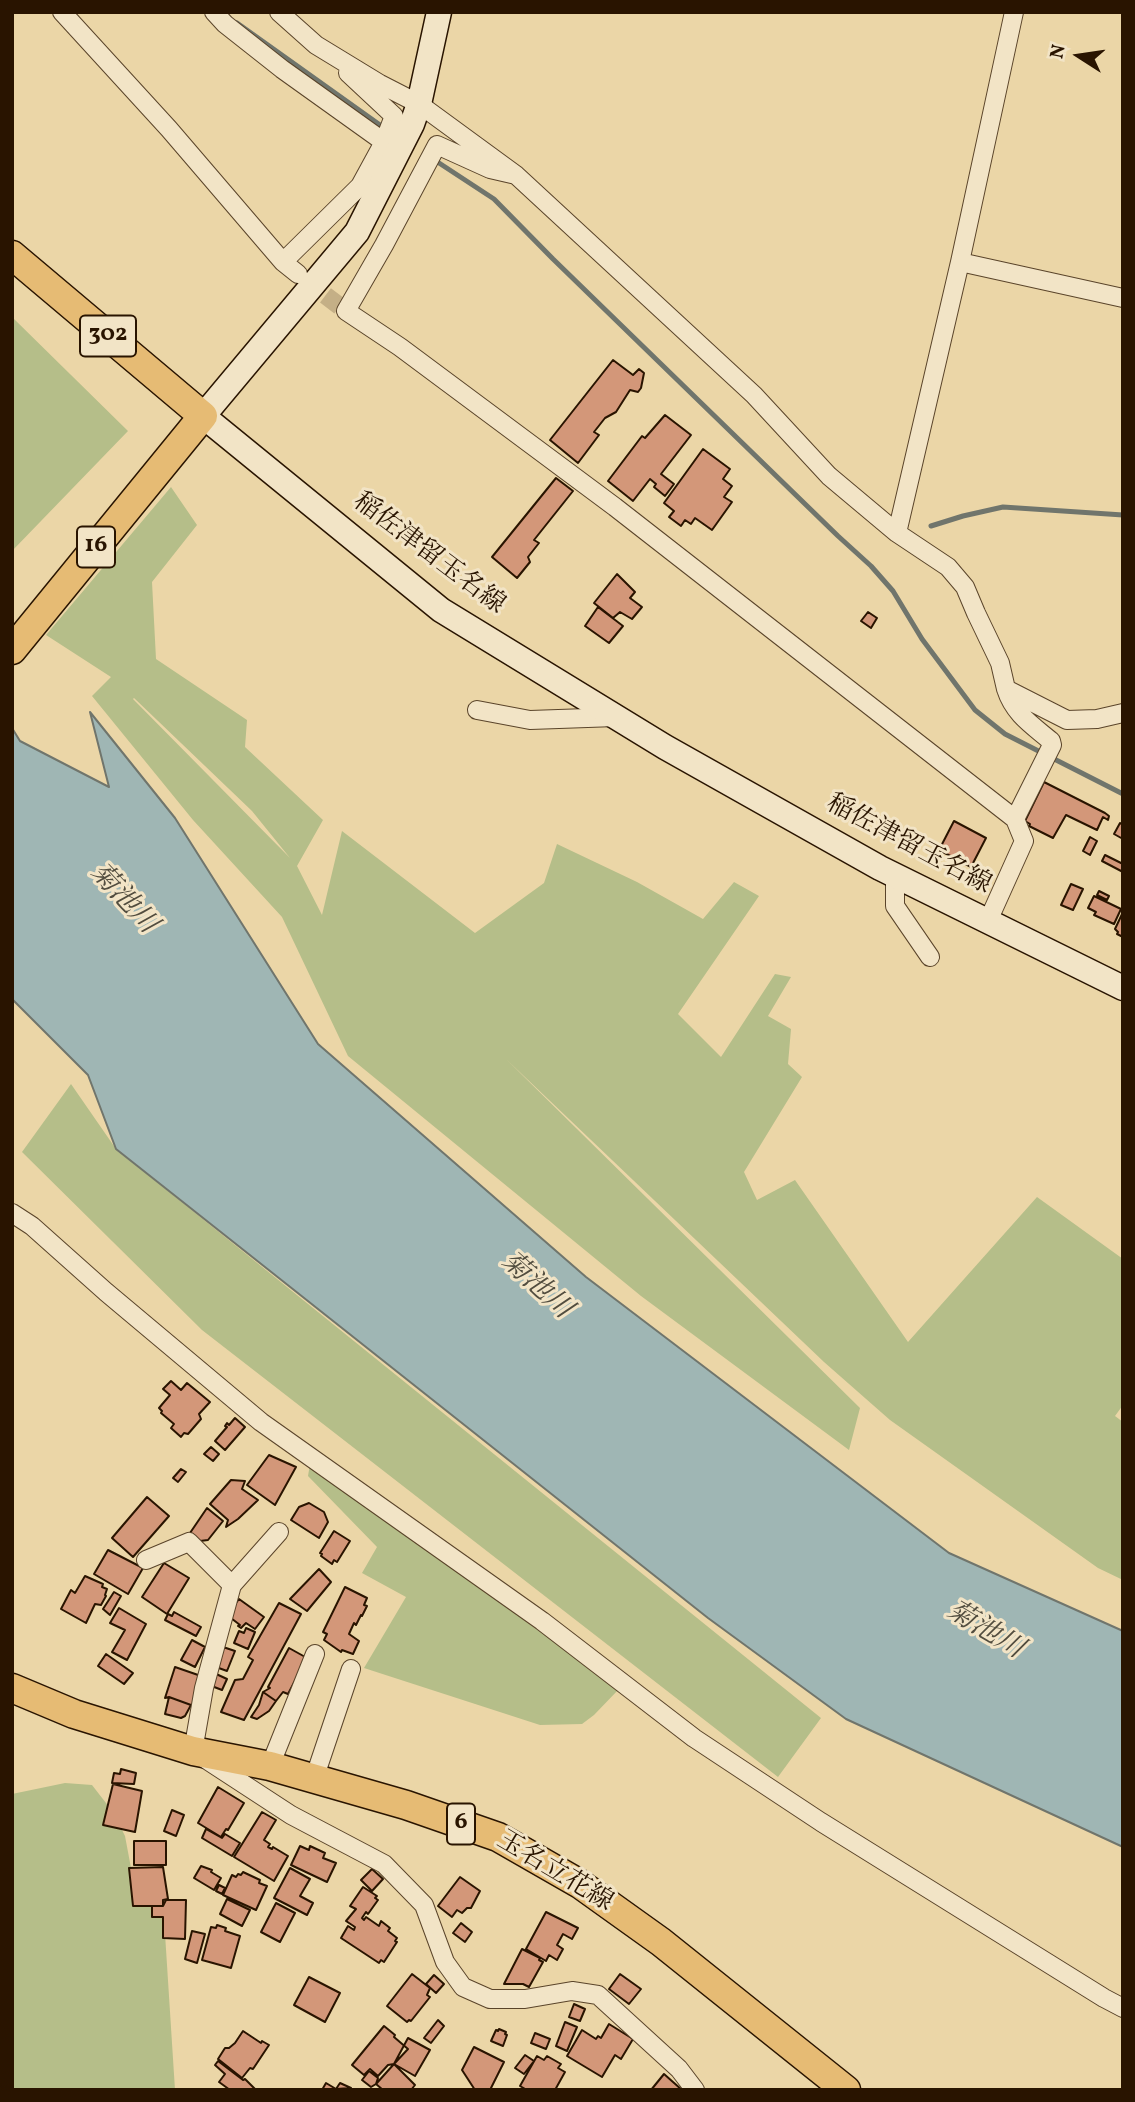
<!DOCTYPE html>
<meta charset="utf-8">
<style>
body{margin:0}
#map{position:relative;width:1135px;height:2102px;overflow:hidden;background:#ebd6a7;font-family:Vollkorn,serif}
canvas{display:block}
.frame{position:absolute;inset:0;border:14px solid #291400;pointer-events:none}
.north{position:absolute;left:1044px;top:21px;width:70px;height:70px;-webkit-text-stroke:5px #f2e4c6;paint-order:stroke;rotate:282deg;font-size:19px;font-weight:700;line-height:28px;text-align:center;color:#291400}
.north::after{content:'';display:block;margin:auto;width:24px;height:32px;background:#291400;clip-path:polygon(50% 0,100% 100%,50% 72%,0 100%)}
</style>
<div id="map">
<canvas width="1135" height="2102"></canvas>
<div class="frame"></div>
<div class="north">N</div>
</div>
<script>
const context = document.querySelector('canvas').getContext('2d');
context.lineJoin = 'round';
function fillPath(path, color) {
  context.fillStyle = color;
  context.fill(path, 'evenodd');
}
function stroke(path, color, width, dash) {
  context.strokeStyle = color;
  context.lineWidth = width;
  context.lineCap = dash ? 'butt' : 'round';
  context.setLineDash(dash || []);
  context.stroke(path);
}
function drawText(font, color, halo, rows, align = 'center') {
  context.font = font + ' Vollkorn,"Noto Serif JP",serif';
  context.lineWidth = 6;
  context.setLineDash([]);
  context.textBaseline = 'middle';
  context.strokeStyle = halo;
  context.fillStyle = color;
  for (const [text, x, y, turn = 0] of rows) {
    context.save();
    context.translate(x, y);
    context.rotate((+turn || 0) * Math.PI / 180);
    context.textAlign = isNaN(turn) ? turn : align;
    if (halo) context.strokeText(text, 0, 0);
    context.fillText(text, 0, 0);
    context.restore();
  }
}
fillPath(new Path2D(`
 M12,317l116,114 -116,120z
 M171,487l26,38 -45,57 4,77 91,61 -2,27 78,73 -26,46 25,49 20,-84 133,102 69,-50 13,-39 80,38 66,37 31,-37 25,14 -81,118 43,43 54,-83 16,3 -23,39 23,13 -3,35 14,13 -58,95 13,28 38,-20 113,162 129,-145 86,62v146l-8,11 8,6v158l-25,-12 -208,-148 -66,-58 -318,-303 354,349 -11,42 -208,-154 -293,-240 -66,-139 -89,-97 -101,-124 19,-19 -65,-42zM134,698l118,113 38,47 -157,-159z
 M71,1084l45,65 705,569 -43,59 -576,-447 -180,-178z
 M310,1464l309,225 -25,26 -12,9 -42,1 -176,-57 42,-71 -44,-24 15,-26 -69,-71z
 M65,1783l27,2 21,27 12,24 6,32 33,50 11,172h-163v-296z`), '#b5be89');
const water = new Path2D(`
 M90,712l85,106 143,226 268,233 363,276 174,78v216l-277,-128 -138,-101 -592,-469 -28,-74 -76,-76v-271l8,13 89,46z`);
fillPath(water, '#9fb6b4');
stroke(water, '#70756c', 2);
stroke(new Path2D(`
 M237,23l143,102
 M436,161l58,38 59,60 285,277 33,30 22,25 29,48 53,71 30,24 118,60
 M931,526l32,-10 40,-9 120,8`), '#70756c', 5);
const building = new Path2D(`
 M613,360l20,15 6,-6 5,4 -3,15 -3,4 -8,-2 -14,22 -11,6 -11,14 5,3 -21,28 -28,-23z
 M665,415l26,20 -30,39 13,10 -9,12 -11,-9 2,-3 -6,-5 -17,22 -25,-20 34,-45 3,2z
 M703,449l27,20 -7,10 9,7 -8,11 8,5 -20,28 -17,-12 -4,6 -6,-4 -4,6 -12,-9 5,-6 -10,-8z
 M556,478l17,13 -39,49 5,3 -11,14 2,5 -13,16 -25,-21z
 M617,574l18,18 -5,6 12,9 -10,12 -12,-7 -7,6 -19,-15z
 M598,607l25,19 -14,17 -24,-17z
 M868,612l9,6 -6,10 -10,-7z
 M1044,782l61,31 4,3 -1,4 -5,-3 -6,13 -31,-15 -13,23 -24,-12 1,-2 -5,-3z
 M954,821l32,17 -15,29 -32,-17z
 M1120,823l3,2v14l-9,-5z
 M1090,837l7,4 -7,14 -7,-4z
 M1105,855l18,9v8l-21,-11z
 M1071,884l12,5 -10,21 -12,-5z
 M1099,891l10,5 -2,4 -10,-5z
 M1094,896l27,13 -7,15 -20,-9 2,-3 -8,-4z
 M1123,912v25l-6,-3 1,-2 -3,-3z
 M171,1381l10,9 6,-7 23,19 -11,12 2,5 -13,15 -4,-1 -3,4 -10,-9 3,-4 -13,-11 1,-2 -3,-3 11,-13 -7,-6z
 M235,1418l10,9 -20,23 -10,-9 12,-14 -2,-1 2,-3 2,2z
 M211,1447l8,7 -6,7 -9,-7z
 M269,1455l27,12 -21,38 -28,-20z
 M181,1469l5,3 -8,10 -5,-4z
 M231,1480l14,1 -3,8 16,11 -20,19 -12,8 2,-7 -18,-16z
 M147,1497l22,19 -36,41 -21,-19z
 M309,1503l15,9 4,10 -9,16 -28,-18 8,-13z
 M207,1508l16,13 -15,19 -8,1 -10,-8z
 M334,1531l16,10 -13,21 -3,-2 -2,4 -11,-8 1,-2 -2,-1z
 M108,1550l35,18 -15,26 -34,-20z
 M164,1563l25,15 -22,36 -25,-17z
 M319,1569l12,13 -24,29 -17,-12z
 M85,1576l18,8 -1,3 5,2 -2,6 1,1 -5,9 -6,-1 -9,19 -25,-14 10,-19 4,3z
 M345,1587l22,11 -3,7 3,1 -5,10 -1,-1 -5,10 -2,-2 -5,11 10,7 -6,13 -11,-4 -1,2 -17,-12 3,-6 -4,-2z
 M114,1592l7,4 -11,19 -7,-6z
 M239,1599l25,18 -9,12 -9,-6 -5,5 -3,-2 2,-1 -13,-10z
 M279,1603l22,11 -57,106 -23,-8 14,-32 8,-1 10,-19 -5,-3z
 M119,1608l27,16 -19,36 -15,-8 13,-22 -15,-7z
 M174,1612l27,15 -5,9 -31,-16 3,-6 4,2z
 M246,1628l9,4 -7,17 -14,-6 5,-12 5,2z
 M192,1640l13,7 -10,20 -14,-7z
 M223,1647l12,4 -8,20 -11,-4z
 M289,1648l18,10 -19,36 -5,-2 -7,9 -13,-9 7,-4 -2,-1z
 M106,1654l27,19 -9,11 -26,-18z
 M175,1667l26,9 -8,31 -2,-2 -22,-8 -4,1z
 M214,1673l13,6 -5,11 -13,-5z
 M263,1692l13,9 -7,10 -12,8 -6,-2 8,-12z
 M169,1697l22,8 -6,11 -4,2 -16,-4z
 M121,1769l15,4 -2,11 -22,-1 2,-10 6,1z
 M113,1784l29,7 -7,41 -32,-7z
 M218,1787l26,16 -16,27 -2,-1 -5,8 -23,-14z
 M172,1810l12,5 -8,21 -12,-5z
 M262,1812l14,8 -12,20 6,4 -2,3 4,2 1,-2 15,9 -14,25 -40,-24z
 M206,1829l16,9 3,-4 15,9 -8,13 -30,-18z
 M134,1841h32v24h-32z
 M300,1846l9,4 1,-4 15,7 -2,5 13,5 -9,19 -36,-17z
 M201,1866l11,4 -1,2 10,6 -7,12 -20,-12z
 M163,1867l5,32 -5,1v6h-30l-4,-38z
 M290,1868l20,11 -10,17 13,7 -6,12 -33,-17z
 M372,1869l11,10 -11,12 -11,-11z
 M243,1872l17,8 -1,3 8,3 -11,24 -33,-15 9,-20 4,2 2,-3 3,1z
 M460,1877l20,14 -9,17h-4l-5,5 -5,-3 -5,7 -14,-11z
 M219,1885l6,3 -3,6 -6,-3z
 M363,1887l14,9 -2,2 3,2 -10,14 -2,-2 -4,6 2,2 2,-3 13,9 2,-5 9,7 -2,3 9,7 -2,3 2,1 -13,20 -3,-2 -2,3 -38,-25 7,-12 6,4 1,-3 -9,-6 10,-12 -6,-3z
 M227,1899l23,11 -8,16 -22,-12z
 M166,1900h20l-1,39 -22,-1v-21h-11v-11h11z
 M276,1903l19,10 -15,29 -19,-10z
 M546,1912l32,16 -6,11 -9,-5 -6,11 6,4 -6,11 -8,-5 -3,6 -20,-12z
 M461,1923l11,9 -7,10 -12,-9z
 M217,1925l9,3 -1,3 15,5 -9,32 -29,-8 9,-33 5,1z
 M192,1931l13,3 -8,29 -12,-4z
 M522,1949l18,9 -1,2 4,2 -14,25 -6,-3h-19z
 M412,1974l18,14 -3,7 3,2 -19,24 -2,-1 -2,2 -20,-16z
 M620,1974l21,15 -12,15 -20,-15z
 M434,1975l10,9 -8,9 -10,-9z
 M309,1977l31,16 -15,29 -31,-17z
 M574,2004l11,5 -5,12 -11,-4z
 M438,2020l6,6 -13,17 -7,-5z
 M565,2022l12,5 -10,24 -11,-5z
 M609,2024l24,15 -12,20 -6,-4 -13,22 -35,-21 15,-26 14,9 2,-3 3,2z
 M384,2026l11,9 -1,2 14,12 -14,15 -6,1 -10,11 -8,-7 -6,6 -12,-10z
 M499,2029l7,3 -1,2 2,1 -4,11 -12,-5 5,-11 2,1z
 M243,2031l18,12 1,-2 7,4 -16,24 -3,-1 -8,10 -24,-19 7,-11h4l6,-5z
 M535,2033l15,6 -4,10 -15,-6z
 M408,2038l22,12 -15,26 -21,-12z
 M474,2047l30,15 -14,28h-15l-13,-20z
 M525,2055l9,6 -10,13 -9,-6z
 M537,2056l7,4 3,-4 14,8 -3,4 7,4 -10,18h-28l-7,-4z
 M218,2061l25,19 2,-1 11,11h-26l-11,-8 6,-8 -10,-9z
 M394,2064l21,21 -4,5h-28l-7,-6z
 M369,2071l9,7 -2,6 -5,3 -9,-7z
 M664,2074l18,16h-31z
 M326,2083l10,6 4,-6 11,5 -29,2z`);
fillPath(building, '#d39779');
stroke(building, '#291400', 2);
stroke(new Path2D(`
 M304,279l42,32`), '#c4af86', 18, [18, 9]);
const minor = new Path2D(`
 M62,12l107,117 114,133 15,12
 M214,12l11,12 57,45 102,73
 M279,12l37,33 64,39 39,20 97,71 238,220 75,81 68,57 51,34 17,20 11,26 24,50 6,26 61,31 30,-1 26,-6
 M516,175l-26,-6 -53,-24 -53,100 -38,66 54,36 215,160 400,312 9,22 -36,80
 M283,262l77,-76 24,-44 10,-26 -46,-43
 M960,262l163,36
 M897,533l63,-271 54,-250
 M1006,689c8,25 26,36 45,52l1,4 -37,74
 M477,710l53,10 86,-3
 M895,875v31l35,51
 M12,1213l20,13 74,66 155,130 281,199 152,117 127,84 283,176 19,10
 M146,1560l43,-18 43,43 -28,103 -11,63 98,64 93,49 40,41 21,57 18,25 27,12h35l47,-8 26,4 81,74 16,21
 M232,1585l47,-53
 M270,1766l45,-112
 M314,1779l37,-110`);
const secondary = new Path2D(`
 M439,12l-20,92 -7,20 -55,108 -154,184 238,194 224,137 215,121 243,120`);
const primary = new Path2D(`
 M12,255l191,161 -191,234
 M12,1688l62,26 119,37 77,15 136,39 92,32 82,47 81,58 185,148`);
stroke(minor, '#5a442a', 20);
stroke(secondary, '#291400', 27);
stroke(primary, '#291400', 31);
stroke(minor, '#f2e4c6', 18);
stroke(secondary, '#f2e4c6', 24);
stroke(primary, '#e6bb74', 28);
for (const [x, y, w] of [
 [108,336,56],
 [96,547,38],
 [461,1824,28]
]) {
  const box = new Path2D();
  box.roundRect(x - w / 2, y - 20.5, w, 41, 5);
  context.fillStyle = '#f2e4c6';
  context.fill(box);
  stroke(box, '#291400', 2);
}
drawText('bold 24px', '#291400', null, [
 ["302",108,336],
 ["16",96,547],
 ["6",461,1824]
]);
drawText('26px', '#291400', '#f2e4c6', [
 ["稲佐津留玉名線",428,555,37],
 ["稲佐津留玉名線",908,846,28],
 ["玉名立花線",554,1873,31]
]);
drawText('italic 28px', '#524d3f', '#f2e4c6', [
 ["菊池川",122,900,47],
 ["菊池川",535,1287,42],
 ["菊池川",984,1632,31]
]);
</script>
